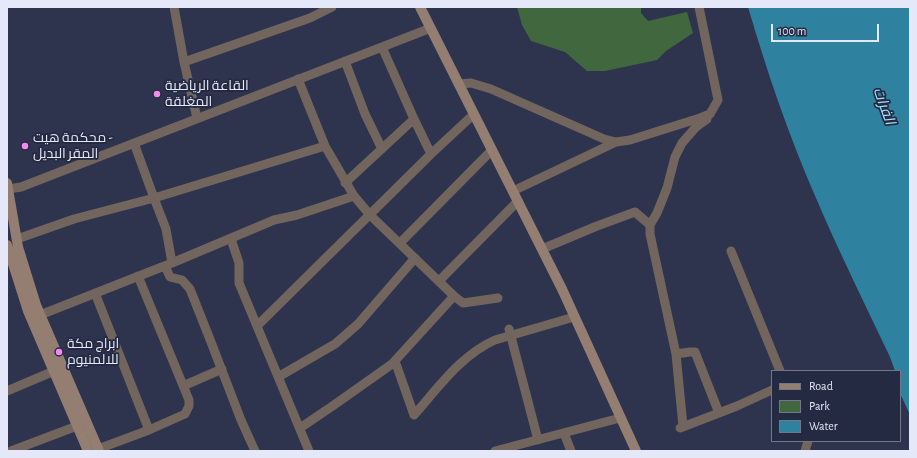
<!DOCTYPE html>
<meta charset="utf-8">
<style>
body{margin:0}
#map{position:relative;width:917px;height:458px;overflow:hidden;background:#2f344e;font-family:"Alegreya Sans",sans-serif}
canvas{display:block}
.frame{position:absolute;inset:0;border:8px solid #e4e8f9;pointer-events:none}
.legend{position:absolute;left:771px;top:370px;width:130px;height:72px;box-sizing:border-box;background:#252a43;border:1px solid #71768c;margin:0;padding:5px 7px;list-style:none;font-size:12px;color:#e4e8f9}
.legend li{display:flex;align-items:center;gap:8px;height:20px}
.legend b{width:20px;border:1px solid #71768c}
.scale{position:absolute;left:771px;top:24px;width:108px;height:18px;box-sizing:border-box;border:2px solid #e4e8f9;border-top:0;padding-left:5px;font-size:12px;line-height:14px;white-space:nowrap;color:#e4e8f9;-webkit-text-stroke:3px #252a43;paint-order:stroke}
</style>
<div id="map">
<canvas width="917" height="458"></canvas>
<div class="frame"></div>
<ul class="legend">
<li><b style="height:5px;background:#947e72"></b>Road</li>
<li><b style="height:11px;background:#41673e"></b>Park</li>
<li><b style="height:11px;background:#2e829f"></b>Water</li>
</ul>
<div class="scale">100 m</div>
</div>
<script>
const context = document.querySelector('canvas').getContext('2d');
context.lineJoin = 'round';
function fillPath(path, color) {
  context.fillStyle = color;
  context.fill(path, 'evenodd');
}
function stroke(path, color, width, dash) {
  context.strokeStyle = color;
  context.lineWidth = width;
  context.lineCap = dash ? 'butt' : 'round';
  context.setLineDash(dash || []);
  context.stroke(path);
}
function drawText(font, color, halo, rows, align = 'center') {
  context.font = font + ' "Alegreya Sans",Cairo,sans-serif';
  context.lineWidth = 3.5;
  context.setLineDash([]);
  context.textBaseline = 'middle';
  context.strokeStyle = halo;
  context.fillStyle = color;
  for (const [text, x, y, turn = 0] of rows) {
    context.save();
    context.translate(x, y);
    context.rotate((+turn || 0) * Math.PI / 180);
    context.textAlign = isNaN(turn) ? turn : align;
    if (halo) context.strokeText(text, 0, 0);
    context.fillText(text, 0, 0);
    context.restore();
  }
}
fillPath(new Path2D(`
 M517,7h124v6l7,8 39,-9 6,21 -27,18 -9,9 -52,11h-18l-22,-19 -34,-11 -9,-16z`), '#41673e');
fillPath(new Path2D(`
 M748,7h162v408l-10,-22v-22h-5l-5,-14c-25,-53 -51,-105 -74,-159 -27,-62 -49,-126 -68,-191z`), '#2e829f');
stroke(new Path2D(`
 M174,7l10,55 13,56
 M382,47l32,72 17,35
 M345,61l20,53 17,35
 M184,62l126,-44 22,-11
 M298,79l27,67 29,50 16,19 84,81 9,7 35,-5
 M459,84l12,-1 20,6 113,50 12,3 14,-2 70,-22 10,-4 8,-14 -19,-93
 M707,119l-11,8 -14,16 -7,14 -8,31 -10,25 -7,12v9l26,120 14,-2h5l24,61
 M345,183l69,-64
 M8,189l13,-2 410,-159
 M513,191l103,-49
 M17,239l57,-20 80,-21 -20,-55
 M231,239l8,24v20l70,168
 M400,243l92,-93
 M542,249l55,-23 38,-14 15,13
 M731,251l49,120
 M172,263l-6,-34 -12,-31 171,-52
 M165,266l5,11 12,3 8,9 21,53 30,78 14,31
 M439,281l79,-80
 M95,293l54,137
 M40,315l132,-52 102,-43 23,-5 57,-19
 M257,326l174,-172 43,-40
 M509,329l29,111
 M676,354l7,72
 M395,361l19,54c24,-27 47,-60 81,-75l79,-23
 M278,377l57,-33 23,-20 57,-66
 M183,386l39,-17
 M7,391l47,-20
 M300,428l34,-23 58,-41 62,-68
 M680,428l57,-22 35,-16
 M564,433l7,18
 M98,449l51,-19 36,-16 4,-8v-6l-51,-124
 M11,451l66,-25
 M495,451l125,-33
 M805,451l3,-10`), '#72655d', 9);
stroke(new Path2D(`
 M420,7l142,282 74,162
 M7,183l11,64 18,58 63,146
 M7,245l21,66 60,140`), '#947e72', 10);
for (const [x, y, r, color] of [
 [157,94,4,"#f489f0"],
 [25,146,4,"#f489f0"],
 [59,352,4,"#f489f0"]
]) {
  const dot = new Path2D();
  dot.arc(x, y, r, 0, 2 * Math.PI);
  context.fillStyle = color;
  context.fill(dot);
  stroke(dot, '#252a43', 1.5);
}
drawText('14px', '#e4e8f9', '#252a43', [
 ["القاعة الرياضية",165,86],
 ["المغلقة",165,102],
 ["محكمة هيت -",33,138],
 ["المقر البديل",33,154],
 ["ابراج مكة",67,344],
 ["للالمنيوم",67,360]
], 'left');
drawText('italic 15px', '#a5e3fd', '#252a43', [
 ["الفرات",884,106,70]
]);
</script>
